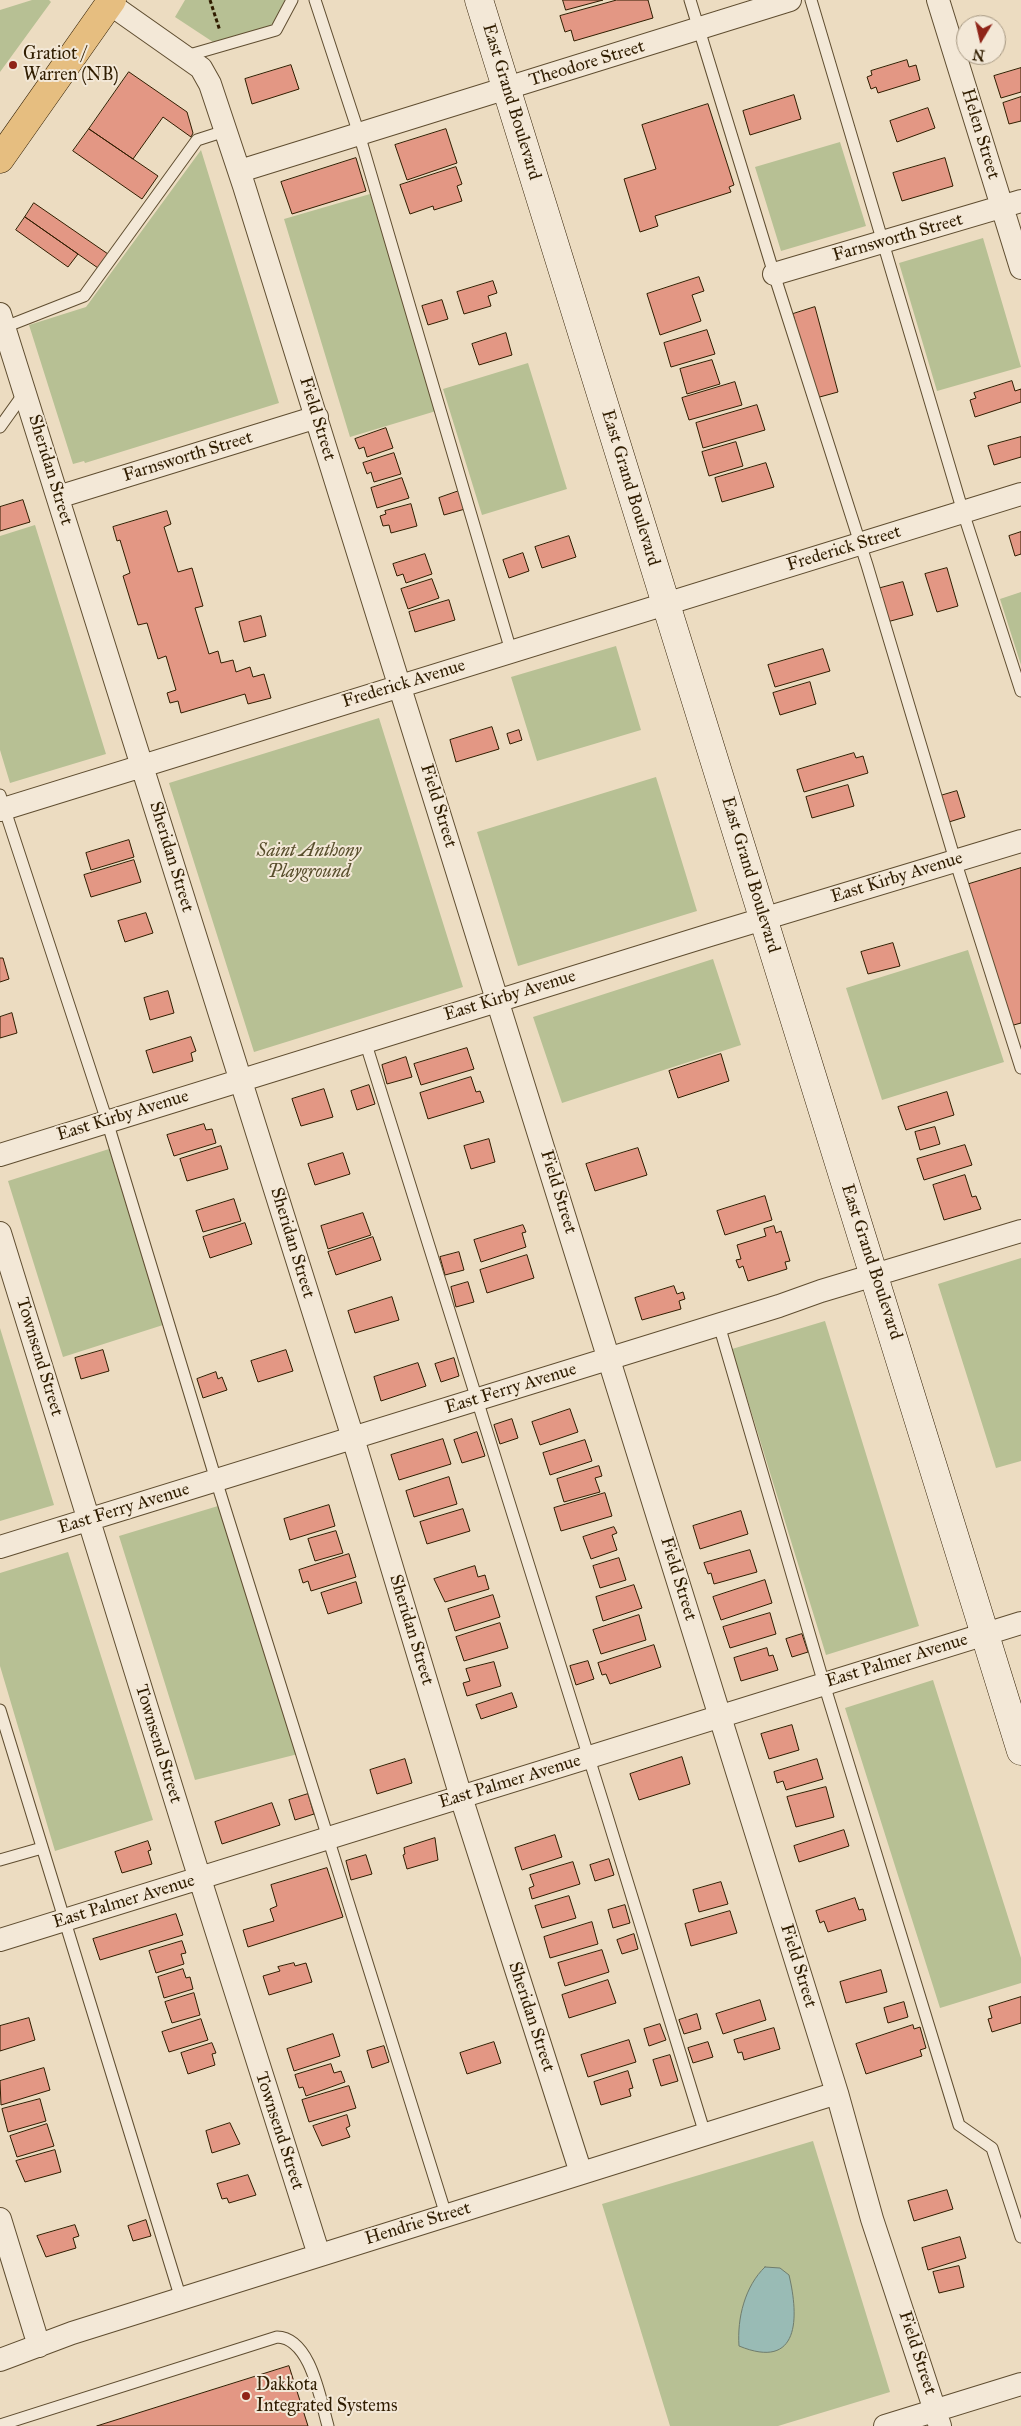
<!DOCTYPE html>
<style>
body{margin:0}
#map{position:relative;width:1021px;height:2426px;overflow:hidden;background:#ecdcc1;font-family:"IM FELL Great Primer",serif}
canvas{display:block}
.north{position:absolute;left:956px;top:15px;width:50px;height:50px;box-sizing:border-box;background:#f3e8d7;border:1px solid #a59781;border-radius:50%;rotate:189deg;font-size:14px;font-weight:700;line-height:20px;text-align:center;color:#301d00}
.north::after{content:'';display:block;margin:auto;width:18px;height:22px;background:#8f2418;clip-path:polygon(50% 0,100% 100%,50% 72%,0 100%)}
</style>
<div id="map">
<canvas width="1021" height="2426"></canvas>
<div class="north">N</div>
</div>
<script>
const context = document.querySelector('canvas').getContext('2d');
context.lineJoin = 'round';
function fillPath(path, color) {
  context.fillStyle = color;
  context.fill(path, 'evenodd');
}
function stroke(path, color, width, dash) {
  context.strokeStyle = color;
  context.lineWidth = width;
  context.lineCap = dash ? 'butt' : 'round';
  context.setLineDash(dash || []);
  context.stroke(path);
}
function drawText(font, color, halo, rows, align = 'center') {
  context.font = font + ' "IM FELL Great Primer",serif';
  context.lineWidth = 4;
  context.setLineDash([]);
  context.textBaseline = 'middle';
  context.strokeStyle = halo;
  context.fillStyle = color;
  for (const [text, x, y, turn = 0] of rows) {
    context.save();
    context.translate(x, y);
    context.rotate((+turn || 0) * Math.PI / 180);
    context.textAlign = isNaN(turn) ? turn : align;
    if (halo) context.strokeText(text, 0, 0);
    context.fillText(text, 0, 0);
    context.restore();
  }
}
fillPath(new Path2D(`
 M32,0h17l2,2 -51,70v-62z
 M185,0h100l-12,25 -60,17 -38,-25z
 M840,142l26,84 -85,25 -26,-84z
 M201,150l78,253 -194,60 -1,-2 -11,3 -44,-139 57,-18z
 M370,194l66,217 -86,26 -66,-218z
 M983,238l38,129 -84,24 -38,-128z
 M528,363l39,126 -85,26 -39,-126z
 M35,525l71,229 -96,29 -10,-33v-214z
 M1021,592v73l-21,-66z
 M616,646l25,84 -104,31 -26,-84z
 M379,718l84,269 -209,65 -85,-269z
 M656,777l41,134 -179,55 -41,-134z
 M968,950l36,112 -122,38 -36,-112z
 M713,959l28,86 -179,58 -29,-86z
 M109,1149l54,176 -100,32 -55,-176z
 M1021,1258v203l-25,7 -58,-184z
 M825,1321l94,305 -93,29 -94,-306z
 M0,1328l54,177 -54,16z
 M218,1506l80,248 -103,26 -76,-244z
 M68,1552l85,268 -98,31 -55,-185v-93z
 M933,1680l88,278v25l-81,25 -95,-300z
 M813,2141l77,251 -112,34h-108l-68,-222z`), '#b7c094');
const water = new Path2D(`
 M765,2267l15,1 9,7c10,42 11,96 -50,71 -2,-28 6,-60 26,-79z`);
fillPath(water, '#99bbb5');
stroke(water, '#6f7c6d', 1);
const building = new Path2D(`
 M563,0h40l-37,10z
 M617,0h31l5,18 -79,23 -3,-11 -6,2 -5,-16z
 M907,60l2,7 7,-2 4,15 -42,13 -2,-6 -5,2 -4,-12 5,-2 -1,-4z
 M291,65l8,24 -47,15 -7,-25z
 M1021,68v24l-20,6 -7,-22z
 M129,72l58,40 6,21 -2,4 -28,-20 -30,42 -44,-30z
 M794,95l7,24 -51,16 -7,-24z
 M1021,97v24l-12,3 -6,-21z
 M708,104l26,81 -5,2 2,5 -76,24 3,10 -18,6 -16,-53 32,-10 -14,-44z
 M928,108l7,20 -38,14 -7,-21z
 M89,129l69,47 -16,23 -69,-48z
 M446,129l11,34 -50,17 -12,-35z
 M356,158l10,33 -74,23 -11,-32z
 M945,158l8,28 -51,15 -9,-28z
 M456,167l6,17 -5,2 5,15 -28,9 -1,-4 -23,8 -10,-29z
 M34,203l74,51 -10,14 -73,-51z
 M25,217l53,37 -10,13 -52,-37z
 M699,277l5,14 -12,4 9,26 -41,14 -13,-41z
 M493,281l4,12 -9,3 3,10 -27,8 -7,-22z
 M442,300l6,19 -20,6 -6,-19z
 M815,307l23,85 -22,6 -23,-84z
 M707,330l8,24 -44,13 -7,-24z
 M506,333l6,22 -33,10 -7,-21z
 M712,360l8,24 -33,10 -7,-25z
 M1012,381l3,10 6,-2v13l-46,15 -5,-17 6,-2 -2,-5z
 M735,382l7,23 -53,15 -7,-22z
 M757,405l8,25 -62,18 -7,-25z
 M386,428l7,20 -26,9 -3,-10 -5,2 -4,-10z
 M1021,437v20l-27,8 -6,-19z
 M736,442l7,24 -34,10 -7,-24z
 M394,453l7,21 -27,8 -3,-10 -4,2 -4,-11z
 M766,463l8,24 -52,15 -7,-24z
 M402,478l7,20 -32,10 -6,-20z
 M459,491l6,18 -21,6 -5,-17z
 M23,500l7,22 -30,9v-24z
 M411,504l6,22 -26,7 -2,-8 -6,1 -3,-10 6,-2 -1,-3z
 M167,511l4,13 -7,3 14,45 14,-4 11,38 -8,2 14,46 9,-3 3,12 12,-3 3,12 14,-5 3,10 11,-3 7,24 -23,6 -3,-10 -64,19 -3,-12 -8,2 -3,-10 9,-3 -10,-34 -8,3 -11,-36 -9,2 -15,-49 7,-3 -10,-33 -3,1 -4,-14z
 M1021,532v22l-6,2 -6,-20z
 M569,536l7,21 -34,11 -7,-21z
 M523,553l6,18 -20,7 -6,-18z
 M425,554l7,20 -26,9 -3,-9 -6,2 -4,-12z
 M947,568l11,38 -21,6 -12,-38z
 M432,579l7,19 -31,11 -7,-20z
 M903,582l10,33 -26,7 -10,-33z
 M449,600l6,20 -40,12 -6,-20z
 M261,616l5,20 -22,6 -5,-20z
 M823,649l7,22 -55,16 -7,-22z
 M810,682l6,22 -36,11 -7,-22z
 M492,727l7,22 -43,13 -6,-22z
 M519,730l3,10 -12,4 -3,-10z
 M854,753l2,5 7,-2 5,17 -64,19 -7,-22z
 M848,785l6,21 -42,12 -6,-21z
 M957,791l8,26 -16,5 -9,-26z
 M129,840l5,17 -43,13 -5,-17z
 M134,860l7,22 -50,15 -7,-22z
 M1021,868v155l-11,3 -44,-141z
 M146,913l7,20 -28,9 -7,-21z
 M893,943l7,23 -32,8 -7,-22z
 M0,958h3l6,21 -9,3z
 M168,991l6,22 -24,7 -6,-22z
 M12,1013l5,20 -17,5v-21z
 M191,1037l5,14 -5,2 2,8 -40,12 -7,-22z
 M467,1048l7,21 -53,16 -7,-21z
 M721,1054l8,27 -51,17 -9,-27z
 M406,1057l6,20 -25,7 -5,-19z
 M471,1077l5,15 4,-1 4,11 -56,17 -8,-26z
 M369,1085l6,19 -18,6 -6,-19z
 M324,1089l9,28 -32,9 -9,-27z
 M947,1092l7,23 -48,15 -8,-23z
 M204,1124l2,6 6,-1 4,14 -42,13 -7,-21z
 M935,1127l5,17 -20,6 -5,-18z
 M489,1139l6,23 -24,7 -7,-23z
 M965,1145l7,20 -48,15 -7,-21z
 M221,1146l7,23 -41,12 -7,-22z
 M638,1148l9,27 -52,16 -9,-27z
 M343,1153l7,21 -35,11 -7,-21z
 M965,1175l7,22 4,-1 5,13 -37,11 -11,-35z
 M765,1196l7,24 -47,15 -8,-24z
 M234,1199l7,22 -38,11 -7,-21z
 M363,1213l8,22 -43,14 -7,-23z
 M245,1223l7,21 -42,14 -7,-21z
 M523,1225l3,7 -4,1 4,14 -45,15 -7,-22z
 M774,1226l2,7 5,-2 9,30 -5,1 2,7 -39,12 -5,-15 -4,2 -3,-8 5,-1 -4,-14 29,-9 -2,-7z
 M373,1237l8,23 -45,15 -8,-23z
 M459,1252l5,18 -19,5 -5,-18z
 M527,1255l7,23 -47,15 -7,-23z
 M468,1282l6,20 -18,5 -5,-20z
 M674,1286l3,8 6,-2 2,7 -6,2 2,8 -39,11 -7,-22z
 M392,1297l7,23 -44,13 -7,-22z
 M103,1350l6,21 -28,8 -6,-21z
 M286,1350l7,21 -35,11 -7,-21z
 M454,1358l5,18 -18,6 -6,-18z
 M418,1363l8,23 -45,15 -7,-24z
 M216,1372l2,7 4,-2 5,13 -24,8 -6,-19z
 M570,1409l8,23 -38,13 -8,-23z
 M512,1419l6,19 -18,6 -6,-19z
 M477,1432l8,24 -23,7 -8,-23z
 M443,1439l8,25 -52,16 -8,-25z
 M585,1440l7,21 -42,14 -7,-22z
 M599,1466l3,10 -7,2 5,14 -36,10 -7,-23z
 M449,1477l8,27 -43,13 -8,-26z
 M605,1493l7,23 -51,15 -7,-23z
 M329,1505l6,21 -45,14 -6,-21z
 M463,1509l7,22 -43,13 -7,-22z
 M741,1511l7,23 -48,15 -7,-23z
 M614,1527l3,6 -5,2 5,15 -26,9 -8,-22z
 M336,1531l7,22 -28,8 -7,-22z
 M750,1550l7,22 -43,12 -3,-11 -3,1 -4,-11z
 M349,1554l7,23 -45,14 -3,-10 -5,2 -4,-13z
 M619,1558l7,22 -26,8 -7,-22z
 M475,1566l3,11 7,-2 4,14 -44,13 -11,-23z
 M765,1580l7,23 -51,17 -8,-23z
 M356,1582l6,21 -34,11 -7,-21z
 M634,1585l8,23 -39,13 -7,-24z
 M493,1595l7,22 -45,14 -7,-22z
 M770,1613l6,21 -46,14 -7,-21z
 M639,1615l7,25 -45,14 -8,-24z
 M500,1623l8,25 -44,13 -8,-24z
 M802,1634l6,18 -16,5 -6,-18z
 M654,1645l7,22 -51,17 -4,-10 -4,1 -4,-12z
 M767,1648l2,8 4,-1 5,15 -37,11 -7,-23z
 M588,1661l6,18 -18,6 -6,-19z
 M494,1662l7,24 -34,10 -4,-13 7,-2 -4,-12z
 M512,1693l5,14 -36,12 -5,-14z
 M792,1725l7,25 -30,9 -8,-25z
 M682,1757l8,27 -51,16 -9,-26z
 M405,1759l7,24 -35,11 -7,-24z
 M817,1759l6,20 -37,11 -3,-9 -6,2 -3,-11z
 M826,1787l8,30 -38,10 -9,-30z
 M308,1794l6,20 -19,6 -6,-20z
 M272,1803l8,22 -58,19 -7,-22z
 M844,1830l5,16 -50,16 -5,-16z
 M555,1835l7,22 -40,13 -7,-22z
 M435,1838l3,22 -31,9 -4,-14 2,-1 -1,-6z
 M148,1841l3,9 -3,1 4,13 -30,9 -7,-21z
 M366,1855l6,19 -21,6 -5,-19z
 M609,1859l5,16 -19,6 -5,-16z
 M573,1862l7,22 -48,15 -3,-11 5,-2 -4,-11z
 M327,1868l16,49 -95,30 -5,-17 31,-9 -4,-12 7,-3 -6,-21z
 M721,1882l7,22 -29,8 -6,-22z
 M569,1896l7,22 -34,10 -7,-22z
 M855,1898l4,12 4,-1 3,11 -38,12 -4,-11 -4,2 -4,-12z
 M625,1905l5,18 -17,5 -5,-18z
 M730,1911l7,22 -46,13 -6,-22z
 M176,1914l7,21 -83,25 -7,-21z
 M592,1922l6,22 -48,14 -6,-21z
 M634,1934l4,15 -16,5 -5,-14z
 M182,1941l4,12 -5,1 3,10 -28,9 -7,-22z
 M602,1950l7,22 -44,14 -7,-23z
 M294,1963l1,3 11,-3 6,19 -43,13 -6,-19 17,-5 -2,-4z
 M183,1969l3,9 4,-1 3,12 -29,9 -6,-21z
 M881,1970l6,22 -41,11 -6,-21z
 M608,1980l8,23 -47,15 -7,-23z
 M194,1993l6,22 -28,8 -7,-21z
 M1021,1997v26l-29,9 -4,-13 4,-1 -3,-11z
 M760,2000l6,20 -43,14 -7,-20z
 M904,2002l4,15 -20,6 -4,-15z
 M697,2014l4,15 -17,5 -5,-14z
 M29,2018l6,22 -35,11v-25z
 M201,2019l7,21 -39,12 -7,-20z
 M660,2024l6,16 -17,6 -5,-17z
 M913,2025l1,4 6,-2 6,21 -6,2 2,6 -56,18 -10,-30z
 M774,2028l6,21 -36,11 -2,-8 -4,1 -4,-13z
 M333,2034l7,22 -46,15 -7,-22z
 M629,2040l7,22 -48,15 -7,-22z
 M494,2042l7,21 -34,11 -7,-21z
 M708,2042l5,15 -20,6 -5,-15z
 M212,2043l4,10 -4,1 3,11 -27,9 -7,-21z
 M384,2046l5,16 -17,6 -5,-17z
 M670,2055l8,26 -17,5 -8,-26z
 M331,2064l3,9 7,-2 4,11 -39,14 -3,-9 -4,1 -4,-13z
 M44,2068l6,22 -49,15 -1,-24z
 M628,2071l5,17 -4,1 2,7 -30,9 -7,-23z
 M349,2086l7,22 -47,14 -7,-22z
 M40,2099l6,22 -38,11 -6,-23z
 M347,2115l3,11 -4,2 4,9 -28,9 -9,-20z
 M230,2123l10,21 -28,9 -6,-22z
 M47,2124l7,22 -37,11 -7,-21z
 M55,2150l6,22 -36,10 -9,-21z
 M248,2175l8,20 -27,8 -2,-5 -5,1 -5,-15z
 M947,2190l6,19 -39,12 -6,-20z
 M146,2220l5,16 -18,5 -5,-15z
 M75,2225l4,11 -6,2 3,10 -30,9 -9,-21z
 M960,2237l6,21 -38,12 -6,-22z
 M959,2266l5,21 -25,6 -6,-21z
 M289,2366l19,60h-211z`);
fillPath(building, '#e39784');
stroke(building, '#301d00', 1);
const service = new Path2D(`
 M315,0l44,134 152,517
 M690,0l84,274 93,291 88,295 66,208
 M811,0l152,512 58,179
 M186,56l90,-26 16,-30
 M5,327l79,-31 113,-156 28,-9
 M0,427l25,-35
 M0,795l107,326 109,359 230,735
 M365,1041c113,365 229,728 340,1093
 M719,1325l105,359 135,441 33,23 29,89
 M0,1710l181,589
 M0,1860l42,-12
 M0,2425l277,-88c34,1 43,62 51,89`);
const minor = new Path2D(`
 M938,0l83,268
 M110,4l91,64 9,16 34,102 593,1907 35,126 68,207
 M240,171l550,-171
 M774,274l247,-73
 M0,314l353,1124 108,359 120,376
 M58,497l259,-80
 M0,810l1021,-316
 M0,1155l710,-220 311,-94
 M0,1233l193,624 126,398
 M0,1547l779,-241 42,-15 200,-60
 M0,1940l1021,-317
 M0,2219l39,127
 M0,2360l72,-27 765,-240
 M885,2426l136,-42`);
const secondary = new Path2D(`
 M479,0l542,1751`);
const primary = new Path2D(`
 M0,159l112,-159`);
stroke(service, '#5f4d30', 13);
stroke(minor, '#5f4d30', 24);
stroke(secondary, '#301d00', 29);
stroke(primary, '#301d00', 29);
stroke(new Path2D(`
 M210,0l10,31`), '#301d00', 3, [4, 2.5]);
stroke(service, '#f3e8d7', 11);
stroke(minor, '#f3e8d7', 22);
stroke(secondary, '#f3e8d7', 28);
stroke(primary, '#e6be80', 28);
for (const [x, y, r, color] of [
 [13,65,5,"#8f2418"],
 [246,2396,5,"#8f2418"]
]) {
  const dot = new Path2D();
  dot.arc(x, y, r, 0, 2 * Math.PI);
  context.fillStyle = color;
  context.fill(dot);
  stroke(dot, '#f3e8d7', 2);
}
drawText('18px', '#301d00', '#f3e8d7', [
 ["Gratiot /",23,55],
 ["Warren (NB)",23,76],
 ["Dakkota",256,2386],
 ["Integrated Systems",256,2407]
], 'left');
drawText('18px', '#301d00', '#f3e8d7', [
 ["Theodore Street",587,64,-17],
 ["East Grand Boulevard",511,102,73],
 ["Helen Street",980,134,73],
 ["Farnsworth Street",898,238,-16],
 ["Field Street",317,419,73],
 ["Farnsworth Street",188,457,-17],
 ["Sheridan Street",50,470,73],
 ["East Grand Boulevard",630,488,73],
 ["Frederick Street",844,549,-17],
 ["Frederick Avenue",404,684,-17],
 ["Field Street",438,806,73],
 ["Sheridan Street",171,857,73],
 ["East Grand Boulevard",750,875,73],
 ["East Kirby Avenue",897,878,-17],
 ["East Kirby Avenue",510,996,-17],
 ["East Kirby Avenue",123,1116,-17],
 ["Field Street",558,1192,73],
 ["Sheridan Street",292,1243,73],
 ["East Grand Boulevard",871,1262,72],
 ["Townsend Street",39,1357,73],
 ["East Ferry Avenue",511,1389,-17],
 ["East Ferry Avenue",124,1509,-17],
 ["Field Street",678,1579,73],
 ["Sheridan Street",411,1630,73],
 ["East Palmer Avenue",897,1661,-17],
 ["Townsend Street",158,1744,73],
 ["East Palmer Avenue",510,1782,-17],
 ["East Palmer Avenue",124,1902,-17],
 ["Field Street",798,1966,73],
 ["Sheridan Street",531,2017,72],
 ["Townsend Street",279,2131,72],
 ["Hendrie Street",418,2224,-17],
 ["Field Street",917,2353,72]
]);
drawText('italic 18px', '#584e2c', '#f3e8d7', [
 ["Saint Anthony",309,852],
 ["Playground",309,873]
]);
</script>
